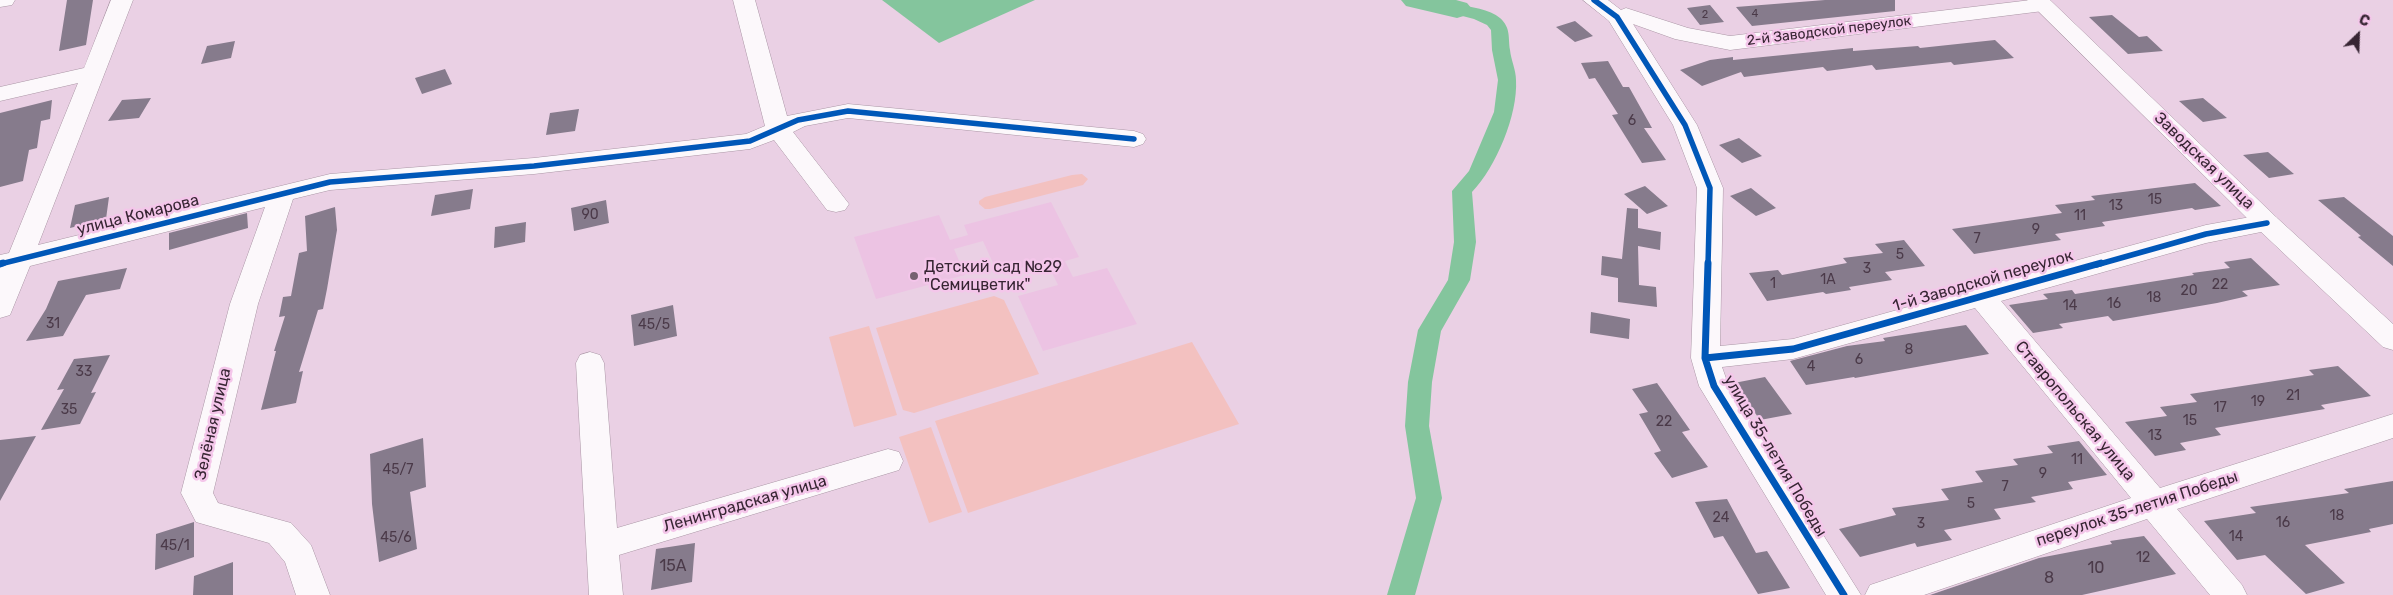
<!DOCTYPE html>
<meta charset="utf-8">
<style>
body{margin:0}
#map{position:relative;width:2393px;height:595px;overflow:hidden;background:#ead0e4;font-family:Rubik,sans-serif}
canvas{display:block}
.north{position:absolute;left:2333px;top:10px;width:50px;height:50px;-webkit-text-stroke:4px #f4c6ea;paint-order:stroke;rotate:24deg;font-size:14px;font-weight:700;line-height:20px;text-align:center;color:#372533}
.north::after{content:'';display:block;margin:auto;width:18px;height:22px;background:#372533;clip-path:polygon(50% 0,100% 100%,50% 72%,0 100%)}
</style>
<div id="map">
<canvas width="2393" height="595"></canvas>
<div class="north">С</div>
</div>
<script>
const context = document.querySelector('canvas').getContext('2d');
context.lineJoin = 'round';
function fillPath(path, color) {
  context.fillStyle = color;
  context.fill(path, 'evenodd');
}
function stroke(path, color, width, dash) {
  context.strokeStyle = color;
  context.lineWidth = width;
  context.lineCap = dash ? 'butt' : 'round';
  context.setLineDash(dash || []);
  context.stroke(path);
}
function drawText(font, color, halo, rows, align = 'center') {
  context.font = font + ' Rubik,sans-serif';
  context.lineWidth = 5;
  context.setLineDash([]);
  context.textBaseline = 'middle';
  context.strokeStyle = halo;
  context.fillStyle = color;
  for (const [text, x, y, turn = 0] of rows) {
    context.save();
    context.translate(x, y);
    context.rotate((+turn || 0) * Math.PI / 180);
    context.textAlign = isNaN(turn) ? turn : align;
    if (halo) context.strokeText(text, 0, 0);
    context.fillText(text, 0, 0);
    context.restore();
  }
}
fillPath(new Path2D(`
 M1051,202l28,55 -14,4 8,16 34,-9 30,56 -94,27 -25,-55 40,-11 -12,-24 -48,13 -15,-33 -29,8 11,26 -89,24 -22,-62 85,-22 11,25 18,-5 -4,-10z`), '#ecc3e3');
fillPath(new Path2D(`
 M1082,174l6,5 -5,6 -93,24h-5l-6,-5v-3l6,-4 87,-22z
 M994,296l10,4 35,74 -125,39 -11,-3 -27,-82z
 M869,326l28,89 -43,12 -25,-90z
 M1192,342l47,82 -271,89 -33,-92z
 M931,427l31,85 -33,11 -30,-86z`), '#f3c1c0');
fillPath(new Path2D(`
 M882,0h153l-96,43z`), '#84c59d');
fillPath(new Path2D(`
 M1457,4c13,3 33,5 43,14 11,10 8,19 10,32 1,10 6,20 6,30 2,35 -20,87 -44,112l4,50 -6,38 -29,51 -9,51 -3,44 13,72 -27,97h-28l29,-97 -11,-72 3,-44 10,-52 30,-50 6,-38 -2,-51 17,-20 25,-59 4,-32 -6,-30 -1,-20 -4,-5 -13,-6 -23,-6 -3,-4 3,-4z`), '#84c59d');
fillPath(new Path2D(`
 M1401,0h55l11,3 5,6 -5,6 -10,3 -51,-12z`), '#84c59d');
fillPath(new Path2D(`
 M67,0h26l-7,45 -27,6z
 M1825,0h70v11l-143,15 -16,-19z
 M1710,5l14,17 -24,3 -13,-17z
 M2112,15l27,22 8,-1 16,15 -35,3 -39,-37z
 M1575,21l18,15 -18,6 -19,-15z
 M1995,40l19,18 -60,7 -3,-3 -75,8 -4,-5 -45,6 -4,-4 -79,10 -3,-5 -39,14 -22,-16 30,-10 23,-3v3l120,-12v3l65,-5 2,2z
 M235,41l-4,17 -30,6 6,-18z
 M1608,61l15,26h6l23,41h-8l22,32 -24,3 -30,-48 6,-1 -23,-36 -6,1 -8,-16z
 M445,69l7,15 -30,10 -7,-16z
 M151,98l-12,20 -31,3 14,-21z
 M2203,98l24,20 -24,4 -24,-21z
 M52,100l-2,19 -9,2 -4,27 -8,2 -6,31 -23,6v-74z
 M579,109l-4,22 -29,4 4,-22z
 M1739,138l23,18 -20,7 -23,-18z
 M2268,152l26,22 -25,4 -26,-23z
 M2195,183l26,23 -26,4 -3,-2 -90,14 3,4 -50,8 6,6 -87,14 -22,-25 110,-16 -7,-8 40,-5 -4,-4z
 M1645,186l23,20 -21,8 -23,-20z
 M1751,188l25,20 -20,8 -26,-20z
 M473,189l-3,20 -39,7 4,-21z
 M109,197l-3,22 -36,9 5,-23z
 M2344,197l49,39v30l-35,-29 3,-1 -43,-36z
 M606,200l3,23 -35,8 -3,-23z
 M335,207l2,23 -10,59 -4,20 -5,1 -19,62 4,-1 -7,32 -35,7 15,-59h-2l11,-35 -6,1 4,-20 8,-1 8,-43 8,-2 -2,-35z
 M1627,208l11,1v19l23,4 -1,18 -22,-4 1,39 17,2 1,20 -39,-5v-24l-17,-3 1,-19 20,3z
 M247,213l1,15 -79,22v-17z
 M526,222l-1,20 -31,6 1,-21z
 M1904,240l21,26 -40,6 7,8 -43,7 2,3 -25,4 -3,-2 -56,9 -18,-28 29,-3 4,5 65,-12 -4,-5 40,-5 -8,-9z
 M2251,258l29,27 -38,6 6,5 -31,7 -104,18 -5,-5 -49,8 4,4 -30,5 -24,-28 39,-6 -5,-5 29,-4 3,4 119,-19 -2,-2 38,-5 -6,-6z
 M127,268l-7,21 -34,6 -23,41 -37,5 20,-32 12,-28z
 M673,305l4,31 -43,10 -3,-31z
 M1591,312l39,7 -1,20 -39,-6z
 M1966,325l23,29 -134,24 -1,-1 -48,8 -16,-24 57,-15 38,-5 -2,-3z
 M110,355l-19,38 5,-1 -16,32 -39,6 23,-41 -7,1 17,-31z
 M2338,366l33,30 -50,9 4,4 -110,19 6,7 -41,8 6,7 -31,6 -30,-34 42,-6 -7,-9 37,-5 -7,-8 124,-19 -5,-5z
 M1765,377l27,37 -32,6 -26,-37z
 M1657,383l33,47 -8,2 26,35 -36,11 -18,-25 7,-2 -22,-37 9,-2 -16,-23z
 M36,436l-36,65v-61z
 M423,438l3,49 -16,5 7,57 -38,13 -7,-58 -2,-50z
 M2079,441l28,34 -39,7 5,7 -42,8 5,5 -42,7 7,10 -57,11 8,10 -35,7 -2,-4 -55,14 -21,-28 57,-14 -4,-7 57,-8 -8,-11 42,-7 -8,-11 43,-6 -5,-6 40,-6 -6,-7z
 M2393,481v43l-24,5 2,3 -66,13 40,38 -39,11 -41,-39 -28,5 -33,-39 52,-8 -6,-6 99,-14 -5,-4z
 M1727,499l29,54 11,-2 23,37 -32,6 -35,-58 -9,2 -19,-36z
 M194,522v35l-39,13 1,-36z
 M2144,536l32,38 -94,21h-152l109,-37 73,-14 -2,-3z
 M695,543l-3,39 -41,8 5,-41z
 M233,562v33h-40l1,-19z`), '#867b8c');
const minor = new Path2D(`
 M0,0h15l-3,5 -12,2z
 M111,0h22l-95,245 292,-71 204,-16 212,-24 19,-8 -32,-126h22l32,116 61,-12 286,27 9,3 3,5 -3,5 -9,3 -286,-29 -43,8 -12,6 56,72 -4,6 -9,2 -9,-2 -53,-70 -24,9 -216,25 -204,16 -37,9 -35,105 -45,189 5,10 73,20 20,22 19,50h-34l-11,-33 -16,-19 -73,-21 -15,-29 49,-189 35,-97 -235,59 -20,49 -10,3v-63l9,-2 69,-170 -78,18v-14l84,-19z
 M1583,0h25l13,10 5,-2 62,20 42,8 301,-36h18l5,5 -3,5 -8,1 -313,39 -55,-11 -42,-15 64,101 26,63 -3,158 73,-7 176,-49 11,-5 3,1 223,-61 61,-11 9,3 4,6 -4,6 -70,14 -205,58 159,187 233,-74v24l-216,71 65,76 5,10h-37l-63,-76 -223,76h-59l5,-10 261,-87 -156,-190 -182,51 -71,8 6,17 133,211h-35l-127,-209 -8,-28 6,-170 -24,-63 -64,-104z
 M590,352l10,3 4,8 13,165 271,-79 11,3 4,9 -4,9 -280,85 4,40h-34l-13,-232 4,-8z`);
const major = new Path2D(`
 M2027,0h23l226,217 117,107v26l-10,-3 -125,-118z`);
stroke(minor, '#aa96a5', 1);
stroke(major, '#aa96a5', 1);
fillPath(minor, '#fcf8fb');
fillPath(major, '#fcf8fb');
stroke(new Path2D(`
 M1594,0l23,17 68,108 25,63 -2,77
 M0,264l330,-82 204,-16 216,-25 48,-21 50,-9 286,28
 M2096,265l110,-31 61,-11`), '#0057b8', 5.5);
stroke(new Path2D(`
 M1708,263l-3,95 9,28 130,209
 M0,264l3,-1
 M1705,358l88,-9 308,-86`), '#0057b8', 7);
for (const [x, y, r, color] of [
 [914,276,5,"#766171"]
]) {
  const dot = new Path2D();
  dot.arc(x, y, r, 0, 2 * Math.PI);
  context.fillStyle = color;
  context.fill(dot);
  stroke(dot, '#f4c6ea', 2);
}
drawText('11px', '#4b3a49', null, [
 ["4",1755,14],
 ["2",1705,15]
]);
drawText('14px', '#372533', '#f4c6ea', [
 ["2-й Заводской переулок",1829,31,-7]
]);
drawText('14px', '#4b3a49', null, [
 ["6",1632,121],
 ["15",2155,200],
 ["13",2116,206],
 ["90",590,215],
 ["11",2080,216],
 ["9",2036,230],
 ["7",1977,239],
 ["5",1900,255],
 ["3",1867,269],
 ["1А",1828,280],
 ["1",1773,284],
 ["22",2220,285],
 ["20",2189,291],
 ["18",2154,298],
 ["16",2114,304],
 ["14",2070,306],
 ["31",53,324],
 ["45/5",654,325],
 ["8",1909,350],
 ["6",1859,360],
 ["4",1811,367],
 ["33",84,372],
 ["21",2293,396],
 ["19",2258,402],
 ["17",2220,408],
 ["35",69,410],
 ["15",2190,421],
 ["22",1664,422],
 ["13",2155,436],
 ["11",2077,460],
 ["45/7",398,470],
 ["9",2043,474],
 ["7",2005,487],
 ["5",1971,504],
 ["18",2337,516],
 ["24",1721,518],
 ["16",2283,523],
 ["3",1921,524],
 ["14",2236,537],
 ["45/6",396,538],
 ["45/1",175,546],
 ["12",2143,558]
]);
drawText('16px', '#372533', '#f4c6ea', [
 ["Заводская улица",2204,161,44],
 ["улица Комарова",138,215,-14],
 ["1-й Заводской переулок",1983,281,-16],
 ["Ставропольская улица",2075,411,50],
 ["Зелёная улица",213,424,-77],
 ["улица 35-летия Победы",1775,456,59],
 ["Ленинградская улица",745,504,-16],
 ["переулок 35-летия Победы",2137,509,-18]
]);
drawText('16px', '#372533', '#f4c6ea', [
 ["Детский сад №29",924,267],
 ["\"Семицветик\"",924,285]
], 'left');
drawText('16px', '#4b3a49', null, [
 ["15А",673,566],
 ["10",2096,568],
 ["8",2049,578]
]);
</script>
